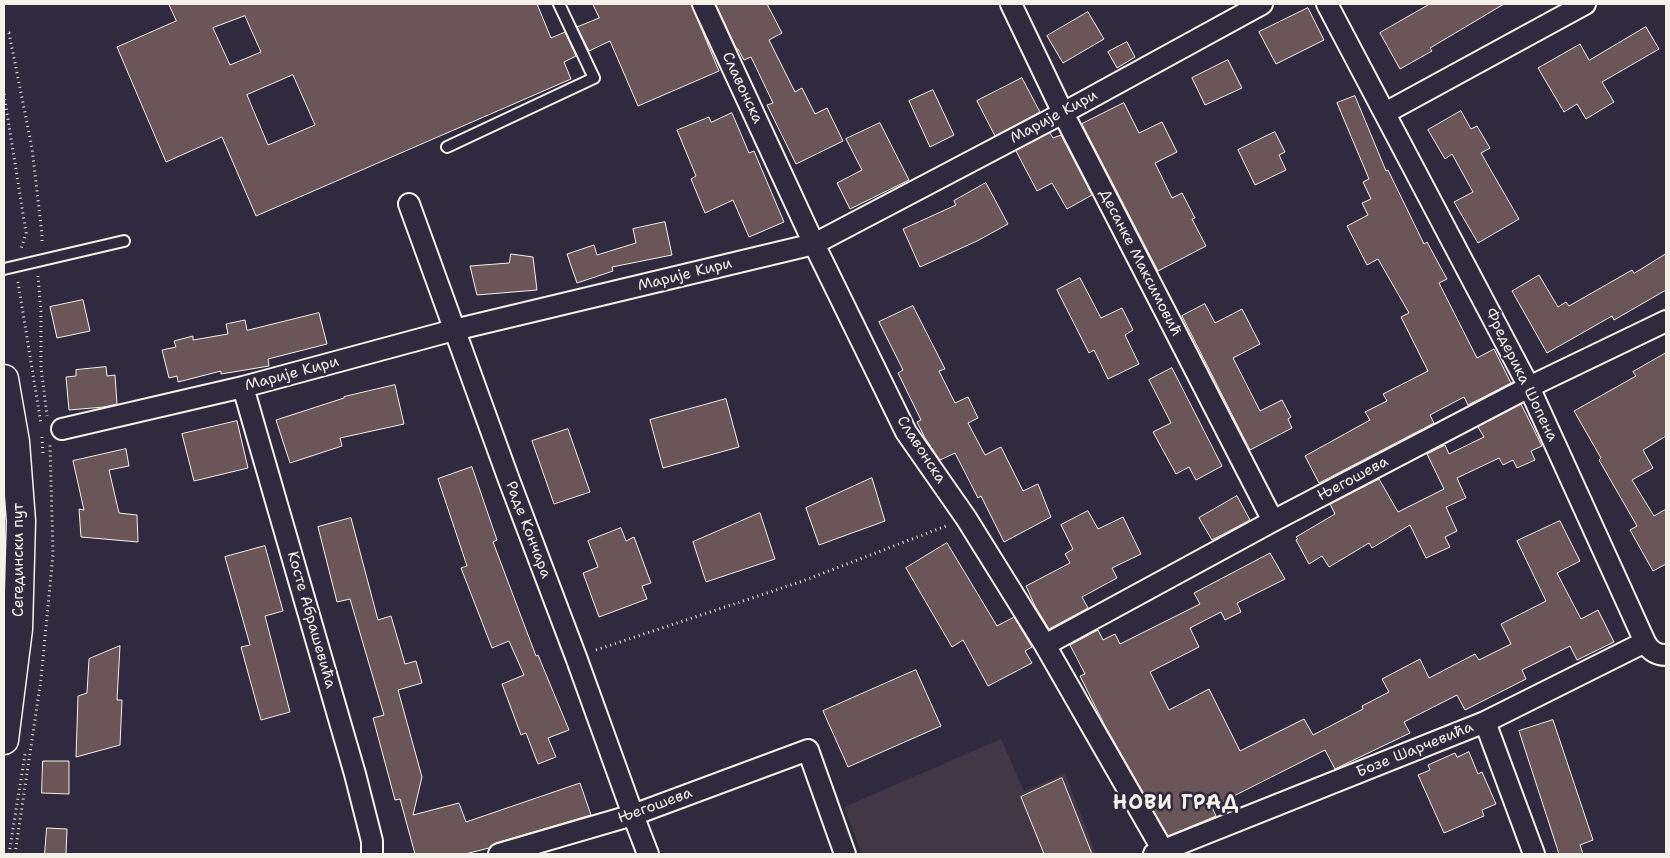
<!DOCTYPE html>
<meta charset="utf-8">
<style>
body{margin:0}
#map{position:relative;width:1670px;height:858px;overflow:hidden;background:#2f2a3d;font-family:"Shantell Sans",sans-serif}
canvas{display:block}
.frame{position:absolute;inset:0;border:5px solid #f4f1e8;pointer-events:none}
</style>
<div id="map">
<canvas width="1670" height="858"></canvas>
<div class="frame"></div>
</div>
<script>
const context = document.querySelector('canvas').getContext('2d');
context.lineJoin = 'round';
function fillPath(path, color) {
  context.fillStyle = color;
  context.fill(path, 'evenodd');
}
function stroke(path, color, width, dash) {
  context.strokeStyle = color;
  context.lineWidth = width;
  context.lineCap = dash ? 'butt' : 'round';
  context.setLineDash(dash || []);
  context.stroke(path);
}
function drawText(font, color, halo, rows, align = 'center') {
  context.font = font + ' "Shantell Sans",sans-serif';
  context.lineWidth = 5;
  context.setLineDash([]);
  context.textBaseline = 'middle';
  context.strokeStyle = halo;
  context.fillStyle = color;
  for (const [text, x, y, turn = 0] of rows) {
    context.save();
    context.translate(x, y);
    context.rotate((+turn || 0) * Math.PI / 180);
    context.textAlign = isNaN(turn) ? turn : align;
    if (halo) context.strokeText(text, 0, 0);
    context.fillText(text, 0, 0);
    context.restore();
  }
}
fillPath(new Path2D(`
 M1001,739l23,52 41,-18 31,81h-234l-18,-47z`), '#413745');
const building = new Path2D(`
 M169,4h368l14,34 14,-6 11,24 -12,6 7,17 -315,137 -34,-79 -56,25 -49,-115 59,-26zM245,16l16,36 -31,13 -17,-37zM293,75l22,50 -47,20 -21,-50z
 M593,4h98l28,67 -81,35 -28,-65 -21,10 -12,-24 22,-9z
 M716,4h51l15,29 -13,7 26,52 7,-4 13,26 12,-6 16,33 -47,23 -29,-59 6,-2 -22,-46 -7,3 -6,-11h-1z
 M1430,4h74l-74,44 2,3 -32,18 -20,-36z
 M1308,8l16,32 -48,24 -17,-32z
 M1088,12l16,27 -41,24 -16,-27z
 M1646,27l13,22 -57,33 12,20 -28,17 -9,-15 -13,8 -26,-44 42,-24 9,16z
 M1127,42l8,15 -18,11 -9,-16z
 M1228,60l14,28 -37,17 -13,-27z
 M1022,78l18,34 -45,24 -18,-35z
 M933,90l21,45 -24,12 -21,-46z
 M1355,96l31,75 2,-1 36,74 3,-2 20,37 -8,4 38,75 17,-9 17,34 -43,22 -4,-8 -34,18 4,8 -115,60 -14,-27 65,-36 -5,-8 22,-11 -4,-7 45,-23 -27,-54 8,-4 -31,-54 -11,6 -20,-39 21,-11 -6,-12 9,-4 -8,-17 6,-3 -32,-76z
 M1124,103l15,30 23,-11 15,30 -22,11 17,35 10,-5 13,25 -3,1 14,27 -48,25 -76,-147z
 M1461,111l10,18 6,-3 13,22 -9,5 38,66 -41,24 -24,-41 19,-10 -21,-38 -7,5 -17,-29z
 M732,113l17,40 5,-2 30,71 -35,15 -16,-37 -28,13 -14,-34 5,-3 -19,-46 32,-13 2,5z
 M880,123l29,57 -59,29 -13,-26 25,-13 -16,-31z
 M1275,132l10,20 -6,3 7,15 -31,15 -17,-35z
 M1050,133l3,5 8,-3 31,60 -25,14 -15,-26 -15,8 -21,-40z
 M986,183l22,41 -31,17 -57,26 -17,-38 53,-24 -2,-4z
 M665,222l7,33 -60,12 1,4 -36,12 -10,-29 27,-9 3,10 39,-12 -3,-14z
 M511,254l22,3 4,33 -60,5 -7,-29 39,-3z
 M1666,254v36l-52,30 -2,-4 -65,37 -35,-62 27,-16 19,32 8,-5 3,4 63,-36 2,3z
 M1080,278l21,40 21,-10 11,22 -8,5 14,29 -31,15 -14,-29 -5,3 -32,-63z
 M83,300l7,31 -33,7 -7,-31z
 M1205,304l10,19 27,-14 18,35 -27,14 27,53 22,-11 9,17 -3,2 4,9 -42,22 -68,-134z
 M913,306l32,63 -6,2 16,32 13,-6 10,21 -10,5 17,32 16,-8 22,44 15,-7 13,33 -47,25 -23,-46 -3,2 -23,-45 -15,7 -15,-22 -8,-16 4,-2 -23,-47 5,-3 -24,-48z
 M319,313l8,31 -59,15 1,7 -48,8v-3l-43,11 -1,-6 -8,2 -7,-28 14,-3 -2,-6 19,-5v4l35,-6 -2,-10 19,-4 2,10z
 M1666,353v83l-23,14 10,18 -21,12 22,36 12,-7v55l-13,7 -23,-41 7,-4 -38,-66 2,-2 -27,-47 62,-35 -3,-4z
 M106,367l1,9 8,-1 2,29 -13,3 -35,3 -3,-33 10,-1v-6z
 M1172,368l50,98 -26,14 -7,-13 -13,7 -23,-42 18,-9 -22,-43z
 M395,385l9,39 -64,14 2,8 -52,17 -14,-43 68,-22v-1z
 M726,399l13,48 -76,21 -13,-48z
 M1521,404l21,42 -11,5 4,9 -18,8 -4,-8 -10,5 -4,-7 -42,20 9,20 -20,9 11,24 -12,6 5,10 -24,11 -16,-33 -38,23 -3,-5 -40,24 -7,-11 -13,8 -13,-24 2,-1 -2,-2 39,-23 -5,-10 49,-25 19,33 46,-23 -17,-35 18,-9 4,9 35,-17 -6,-10z
 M237,421l11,47 -54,13 -12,-47z
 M568,429l22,63 -36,12 -22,-63z
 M126,449l3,17 -20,4 10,43 18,2 1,27 -57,-5 -2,-28 5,1 -11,-49z
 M472,467l25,73 -4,2 43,114 2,-1 31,75 -21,8 8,19 -18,7 -12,-31 -5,2 -19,-51 22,-9 -15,-34 -17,7 -31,-80 6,-2 -29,-87z
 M872,478l13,43 -66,24 -13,-37z
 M1237,496l13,24 -38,20 -13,-22z
 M1088,511l10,18 25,-12 18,37 -29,14 5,10 -35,19 6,11 -39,21 -14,-23 -9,-20 44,-23 -5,-9 8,-5 -12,-24z
 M760,513l15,46 -69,23 -13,-40z
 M351,518l27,102 13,-4 14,48 11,-3 6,22 -24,7 24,87 -9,38 46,-12 7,19 114,-39 11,32 -95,28 -7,5 -24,6h-50l-15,-55 -5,1 -22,-82 11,-3 -34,-116 -13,3 -19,-75z
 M1560,521l20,40 -23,12 24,46 17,-9 16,32 -37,18 -7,-14 -48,24 4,9 -61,31 -8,-15 -53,27 6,11 -75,36 -10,-19 -113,57 4,9 -48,20 -64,-112 -24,-48 5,-2 -15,-29 28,-15 5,10 12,-6 5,10 80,-40 -6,-11 76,-40 15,26 -48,24 4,9 -16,8 -4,-8 -31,16 9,19 -49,25 19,38 40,-21 31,62 64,-32 9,16 50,-26 -1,-3 27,-14 -7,-13 38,-20 9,19 46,-24 4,6 32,-16 -10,-20 45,-23 -29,-60z
 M621,528l5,13 8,-4 17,46 -9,3 5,13 -48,18 -16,-44 15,-6 -10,-26z
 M947,543l50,83 17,-9 18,30 -7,4 7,12 -44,23 -25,-46 -11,7 -46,-79z
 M265,546l18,65 -18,5 25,96 -29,8 -20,-73 9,-2 -25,-88z
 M120,646l-3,54h5l-2,45 -44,12 2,-61 9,-3 2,-34z
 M916,670l25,56 -93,41 -25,-56z
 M1553,720l40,120 -13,5 3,9h-24l-40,-123z
 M1469,752l9,22 4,-2 14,32 -14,6 2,6 -40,17 -26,-58 12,-5 -2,-5 27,-12 2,4z
 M43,761h26v33l-27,-1z
 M1062,778l30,76h-48l-23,-57z
 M47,828l20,1 -1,25h-21z`);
fillPath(building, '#6a5559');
stroke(building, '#f4f1e8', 1);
const lane = new Path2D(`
 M447,147l147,-69 -35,-74
 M4,269l120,-28`);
const street = new Path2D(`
 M703,4l111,240 92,188 60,86 79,127 120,209
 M1011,4l52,109 210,408
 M1327,4l202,383 116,255
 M1385,113l200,-109
 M409,204l100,276 67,177 57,158 15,39
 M243,387l112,387 17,67v13
 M62,429l181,-42 211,-57 360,-86 249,-131 199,-109
 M1045,645l228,-124 256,-134 137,-66
 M1485,722l49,132
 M499,854l134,-39 175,-65 37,104
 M1154,854l331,-132 160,-80c5,9 11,13 21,13`);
const secondary = new Path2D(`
 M4,379l11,63 6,79 -3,108 -14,111`);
stroke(lane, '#f4f1e8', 14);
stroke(street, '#f4f1e8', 24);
stroke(secondary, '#f4f1e8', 31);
stroke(new Path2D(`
 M4,34l5,-1 23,115 10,86v11
 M4,94l22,139 -5,16
 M38,276l3,36v55l6,49
 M18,282l23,142
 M42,437l1,19
 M596,650l204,-68 146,-56
 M9,854l16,-100
 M15,854l26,-175 12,-125 -3,-109`), '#f4f1e8', 3, [1, 4]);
stroke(lane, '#2f2a3d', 10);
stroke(street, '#2f2a3d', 20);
stroke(secondary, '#2f2a3d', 28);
drawText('15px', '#f4f1e8', '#2f2a3d', [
 ["Славонска",742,88,65],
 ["Марије Кири",1054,117,-28],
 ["Десанке Максимовић",1140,263,63],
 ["Марије Кири",685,275,-14],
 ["Марије Кири",292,374,-15],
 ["Фредерика Шопена",1521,375,64],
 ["Славонска",921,450,57],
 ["Његошева",1353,479,-28],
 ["Раде Кончара",528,530,69],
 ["Сегедински пут",19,560,-90],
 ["Косте Абрашевића",311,620,74],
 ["Бозе Шарчевића",1415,750,-22],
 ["Његошева",655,806,-20]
]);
context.letterSpacing = '1px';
drawText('bold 20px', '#f4f1e8', '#2f2a3d', [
 ["НОВИ ГРАД",1176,804]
]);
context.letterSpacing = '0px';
</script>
